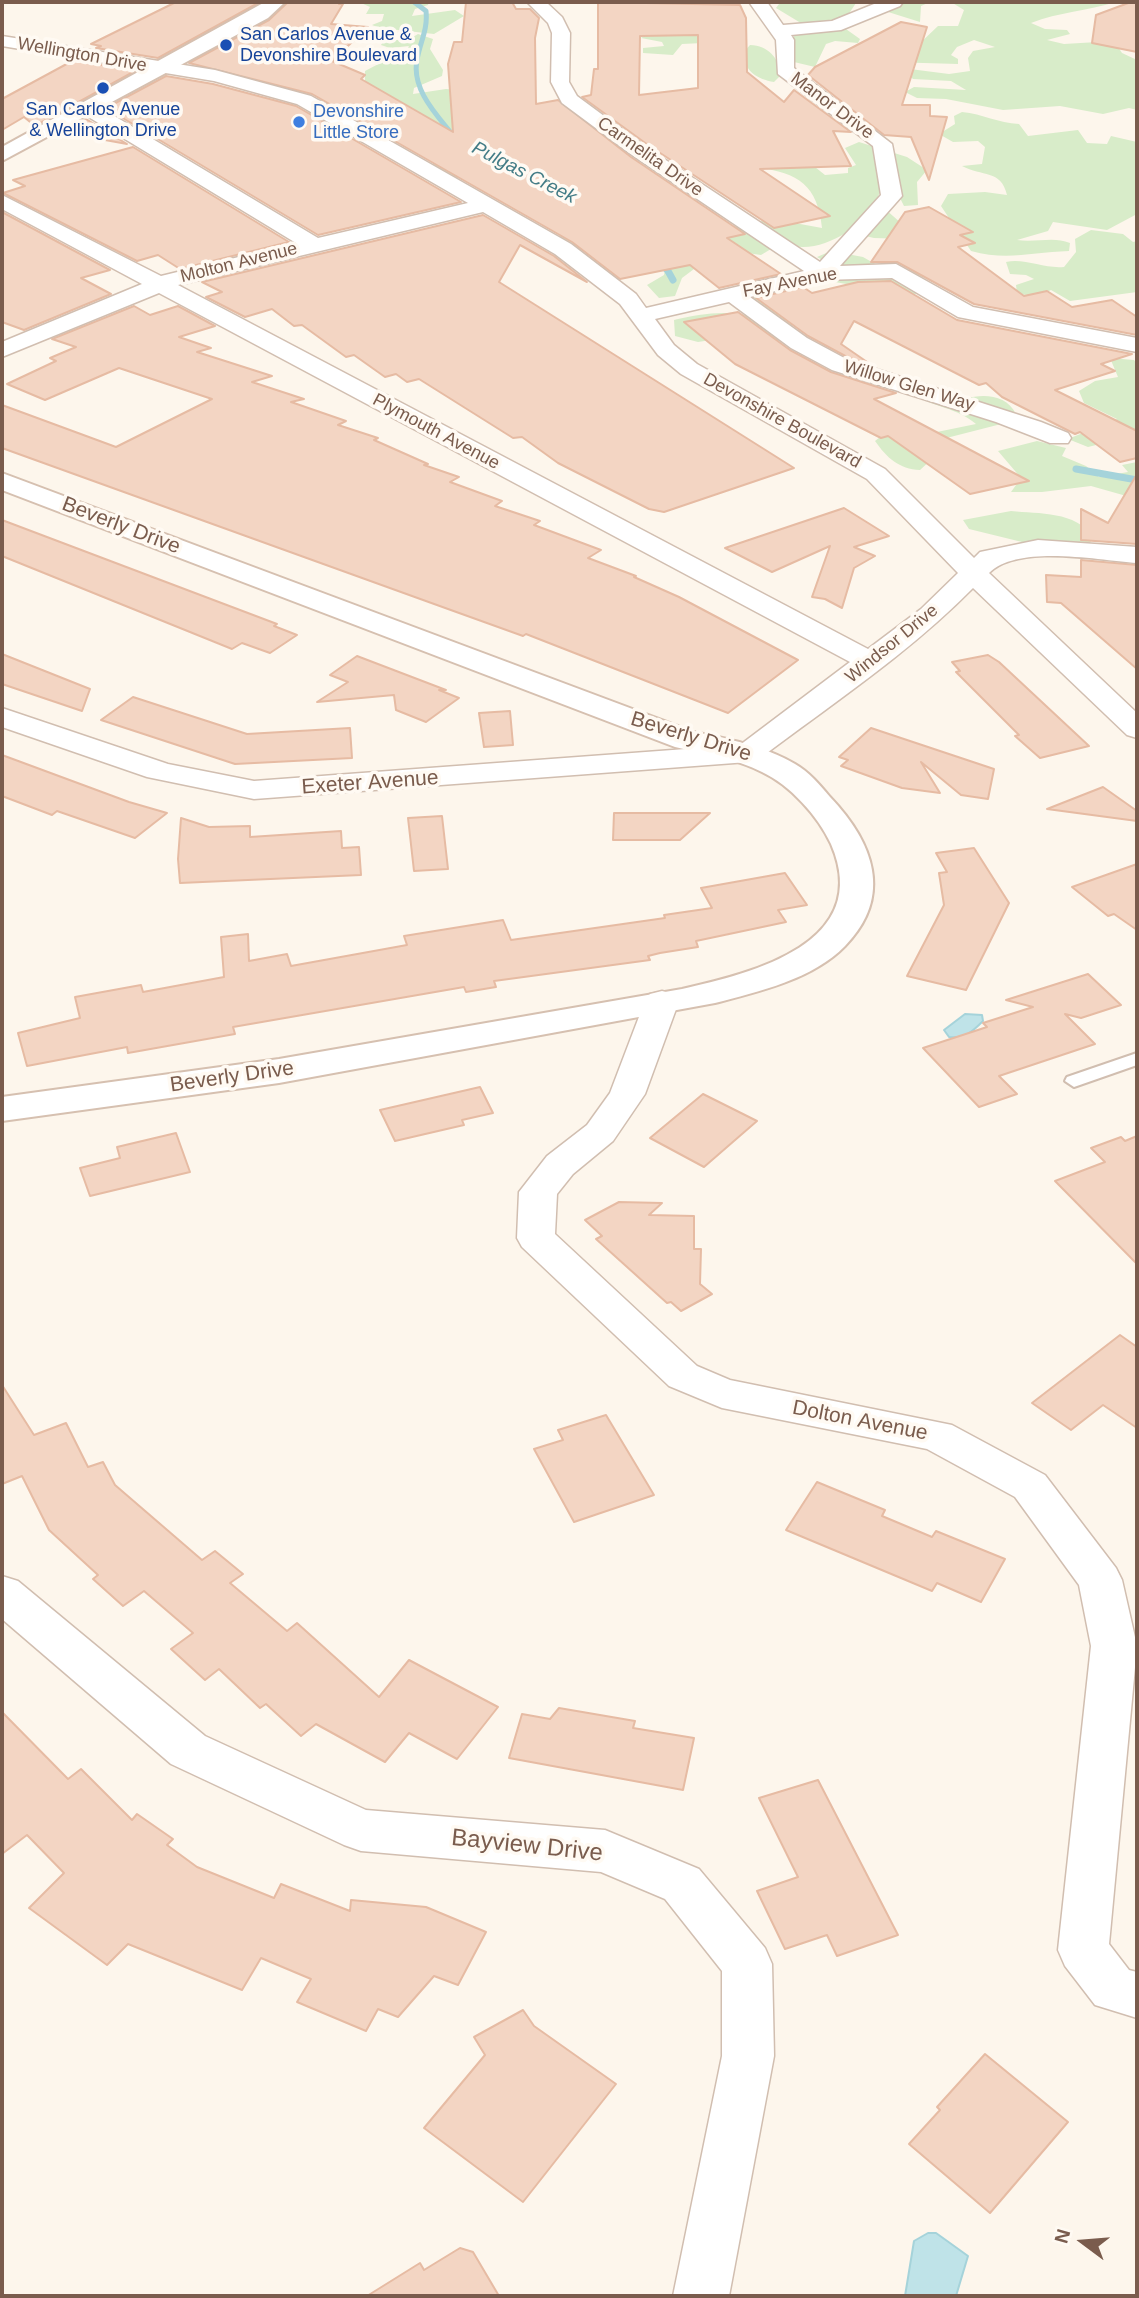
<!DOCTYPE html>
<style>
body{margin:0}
#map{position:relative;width:1139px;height:2298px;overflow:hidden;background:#fdf6ec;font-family:Helvetica,sans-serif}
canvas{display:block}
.frame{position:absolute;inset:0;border:4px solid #7a5c4d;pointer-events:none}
.north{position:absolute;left:1048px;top:2207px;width:70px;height:70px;-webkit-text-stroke:5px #fffaf3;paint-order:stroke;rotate:286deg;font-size:19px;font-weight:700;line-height:28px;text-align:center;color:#7a5c4d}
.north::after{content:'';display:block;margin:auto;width:24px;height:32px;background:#7a5c4d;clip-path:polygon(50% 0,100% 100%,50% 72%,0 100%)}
</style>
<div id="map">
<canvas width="1139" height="2298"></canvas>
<div class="frame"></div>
<div class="north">N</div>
</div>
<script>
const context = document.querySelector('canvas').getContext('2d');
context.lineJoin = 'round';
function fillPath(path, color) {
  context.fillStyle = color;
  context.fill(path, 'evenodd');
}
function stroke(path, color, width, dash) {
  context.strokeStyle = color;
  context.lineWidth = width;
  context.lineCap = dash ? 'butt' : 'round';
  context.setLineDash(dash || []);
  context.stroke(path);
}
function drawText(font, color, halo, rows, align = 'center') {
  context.font = font + ' Helvetica,sans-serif';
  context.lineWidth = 7;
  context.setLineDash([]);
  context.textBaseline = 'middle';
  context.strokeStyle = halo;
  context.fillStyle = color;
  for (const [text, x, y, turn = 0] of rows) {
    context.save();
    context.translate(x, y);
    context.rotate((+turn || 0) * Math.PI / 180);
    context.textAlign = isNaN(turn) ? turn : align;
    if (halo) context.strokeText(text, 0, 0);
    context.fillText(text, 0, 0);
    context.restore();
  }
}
fillPath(new Path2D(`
 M359,2h70l-1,3 -13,4 -3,7 43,-6 9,6 -30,18 -54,-6 -8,-3 10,-4 2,-7h-18l4,-7z
 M810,2l46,1 -6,9 -14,10 24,17 -2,4 -23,-2 -9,3 -11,23 -21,-5v-27l20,-4 -38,-23 3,-4z
 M879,2h51l-9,4 -1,16 -51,-16z
 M951,2h165c-29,9 -57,10 -85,21l14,6 22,1 3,4 -23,6 17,4 50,-3 8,12 15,7v50l-8,-2 -26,6 -43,-8 -57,4 -57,-11 -29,-1 -12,-6 9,-5 52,3 -15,-9 -38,-2 -11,-11 47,6 21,-3 -2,-13 5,-7 22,-4 -21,-7 -17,7 -6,8 7,4v5l-69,-2 27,-15 22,-21h20l6,-16z
 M672,31l29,6 2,6 -21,1 -9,11 -30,-2v-5l21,-2 -2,-4 -21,-4 9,-5z
 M418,34l15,5 -3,10 13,21 -1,6 -28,12 -1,6 33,-5 22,2 5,82 -17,6 -30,-12 11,-5 -33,-17 -47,-11 11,-7 26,-3 -29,-42v-11l23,-12v-6l19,-3 2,-4 -19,2 -9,-3 3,-5h24z
 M750,45c19,1 27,12 32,29l-8,8c-17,-3 -28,-10 -32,-28z
 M962,112c21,2 36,11 57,12l9,12 50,-6 9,13 20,1 4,-8 26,6v72l-30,16 -54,-8 -5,9 -31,9c19,3 36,-4 53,3l-1,8c-36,1 -62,10 -98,0l-30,-45 7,-12 37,-2 22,3c-6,-26 -25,-18 -45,-29l20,-2 3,-17 -7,-6 -25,1 -14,-8 16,-10 -1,-8z
 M859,142l48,15 20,13 -10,12 1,23 -14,1 -6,-12 -18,-2 -4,9 34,30 26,47 -21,-1 -8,-7 12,-5 -12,-26 -33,-1 -26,-6c-24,13 -41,20 -67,11l-20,12 -35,-5 -11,-20 58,-11 49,9c-4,-42 -24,-56 -64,-60l52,-5 15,12 23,-2v-5l8,-3 -11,-17z
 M1091,230l32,4 10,8 4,-1v51l-67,9 -19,-11 -13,6 -21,-2 -1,-9 18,-6 -8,-4 -16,-1 -4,-12c19,-4 38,7 58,5l12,-15 -1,-13z
 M560,235l128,24 6,10 -12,9 -7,18 -16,2 -12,-13 17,-10 2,-10 -72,-16 -19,2 -16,-9z
 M831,251l32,6 61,35 -14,3 -81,-14 7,-13 -19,-11z
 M758,296l40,9 23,14 -35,8 -7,14 -55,-3 -26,4 -23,-6 -1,-16c26,-6 50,-10 76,-4v-17z
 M1110,358l24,2 3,4v71l-49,12 -20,-8 49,-20 -33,-16 -5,-12 16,-10 23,-4z
 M912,394l38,11c19,-11 54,-16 66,9l-7,8 -86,22 9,15 -12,11c-21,-1 -33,-12 -45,-29l10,-8h47l44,-9c-18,-16 -43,-17 -64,-30z
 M1037,441l29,7 -4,8 24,10 13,11 29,-5 -6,-7 15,-3v37l-46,-13 -49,6h-31l10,-14 -23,-27z
 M1011,511c28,3 65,0 82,26l-3,6 -68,-1 -53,-13 -6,-9z`), '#d8ecc9');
const water = new Path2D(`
 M965,1014l17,1 1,6c-11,11 -18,18 -34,16l-5,-7z
 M928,2233h8l32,23 -12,40h-51l9,-55z`);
fillPath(water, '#bfe3e8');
stroke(water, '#a5d3da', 2);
stroke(new Path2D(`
 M414,2l12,9c2,19 -6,31 -9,49 -6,30 21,56 38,78
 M657,262l12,11`), '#a5d3da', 5);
stroke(new Path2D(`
 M668,271l5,9
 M1076,469l61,11`), '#a5d3da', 7);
const building = new Path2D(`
 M176,2h84l-102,56 -62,-10 5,-2 -10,-2z
 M288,2h52l-1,2h4l-12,20 37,3 -36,34 33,14 -4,4 92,53 -5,-68 6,-22h8l4,-40h46l4,7h14l9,9 -4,20 1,66 22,-4 73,57 114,77 -18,4 54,36 -62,14 -29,-23 -70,14 -48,-37 -260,-148 -123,-31 80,-43z
 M598,2l142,3 6,13 1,54 37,30 10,-12 57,42 -18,-1 18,35 -91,3 70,47 -56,12 -126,-83 -66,-48 9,-2 3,-26h4zM698,35v53l-59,7 1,-59z
 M1131,2h6v50l-45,-9 4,-28z
 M901,22l26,5 -25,78h28v11l17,1 -18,63 -18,-43 -27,-2 -76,-60 7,-8z
 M74,60l61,11 -100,55 -11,-9 -22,13v-31z
 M166,76l47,8 83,22 165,96 -143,33 -212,-127z
 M86,119l41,25 -66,-12z
 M133,147l156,95 -109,27 -22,-14 -21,6 -134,-68 22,-7 -12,-6z
 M929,207l44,25 -13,3 15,8 -17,4 66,49 23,-5 25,16 40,-7 25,17v18l-163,-31 -77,-42h-26l34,-50z
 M2,212l108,58 -29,8 30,16 -87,36 -22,-8z
 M483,215l71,41 33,26 -67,-37 -21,37 295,186 -130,44 -15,-3 -91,-46 -36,-26 -9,1 -94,-59 -12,3 -11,-8 -11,3 -31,-22 -8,2 -44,-32 -8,1 -22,-17 -27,8 -39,-20 16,-5 -20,-10z
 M891,281l66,39 175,34 -31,10 14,7 -60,19 82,41v27l-17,4 -40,-30 -5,2 -73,-37 -16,-14 -7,2 -125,-64 -13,23 29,20 -21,-6 -41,-22 -52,-38 47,-11 9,6 46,-11z
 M134,306l16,9 28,-9 37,20 -36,11 32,11 -14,4 75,24 -20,6 52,17 -13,3 55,19 -8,4 40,13 -4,2 54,24 -4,1 35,12 -9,5 52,19 -7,5 45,15 -6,4 67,25 -13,8 48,18 -2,1 45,20 119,63 -70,53 -202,-79 -3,2 -75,-27 -446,-161v-43l114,42 96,-48 -93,-31 -74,32 -38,-16 49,-23 -6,-3 26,-11 -24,-8z
 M738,312l52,38 41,22 65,21 -22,6 155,82 -59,13 -82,-58 -7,2 -146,-74 -51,-42z
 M1137,474v70l-56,-4v-31l27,14z
 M844,508l45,28 -35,11 21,9 -21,12 -12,40 -17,-9 -13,-2 18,-51 -58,26 -47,-24z
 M2,520l275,104 -3,2 23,9 -27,18 -28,-10 -10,6 -230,-93z
 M1081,560l56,5v104l-76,-66 -14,-1 -1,-27 35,2z
 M2,654l88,35 -8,22 -80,-27z
 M988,655l11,7 90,84 -49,12 -25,-22 4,-1 -63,-63 4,-1 -8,-9z
 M357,656l89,34h-7l20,8 -33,24 -30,-12 -2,-15 -77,7 31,-20 -18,-7z
 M133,697l114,37 103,-6 2,30 -117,6 -134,-44z
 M510,711l3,34 -29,2 -5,-34z
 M871,728l123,41 -6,30 -27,-4 -40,-33 19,31 -38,-5 -61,-22 7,-6 -9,-3z
 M2,755l127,47 38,11 -32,25 -78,-27 -5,4 -50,-19z
 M1103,787l34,24v10l-90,-12z
 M614,813h96l-30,27h-67z
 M442,816l6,53 -34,2 -6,-53z
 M181,818l28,9 41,-1v11l91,-6 1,17 17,-1 2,28 -181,8 -2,-24z
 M974,848l35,55 -43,87 -59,-14 37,-71 -5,-32 8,-1 -11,-19z
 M1137,864v66l-23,-16 -6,2 -36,-29z
 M785,873l22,32 -29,5 8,12 -90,19 2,6 -38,6 -12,3 2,4 -156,21 2,6 -30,5 -2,-5 -231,40 2,7 -107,19 -1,-6 -100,19 -9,-33 62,-15 -5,-21 66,-12 2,7 81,-15 -3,-40 27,-3 1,27 38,-7 4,12 116,-21 -3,-9 99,-16 8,20 154,-22 -1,-3 48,-7 -11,-20z
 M1088,974l33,31 -40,13 -16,-4 30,30 -96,32 18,18 -38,13 -56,-59 64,-21 -4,-4 50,-16 -27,-7z
 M480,1087l13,26 -31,7 2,5 -69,16 -15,-31z
 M703,1094l54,27 -53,46 -54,-29z
 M176,1133l14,39 -100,24 -10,-28 40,-10 -3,-11z
 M1137,1136v128l-82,-83 50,-19 -14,-14 30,-11 4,4z
 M619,1202l43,1 -13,12 45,1v33h7l-1,35 12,10 -31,17 -10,-9 -4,1 -71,-64 6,-3 -17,-16z
 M1120,1335l17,12v81l-34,-23 -32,25 -39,-27z
 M2,1385l32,50 32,-12 22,44 15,-5 12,23 87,75 13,-9 28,23 -13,9 57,48 10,-8 82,74 30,-37 89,47 -41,52 -48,-26 -24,29 -69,-38 -15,12 -35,-32 -6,4 -41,-39 -14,11 -34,-31 22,-16 -49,-42 -21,15 -30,-27 5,-4 -49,-45 -27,-54 -20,8z
 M606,1415l48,80 -80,27 -40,-73 29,-9 -5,-10z
 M817,1482l68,28 -3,6 50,21 4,-6 69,28 -24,43 -44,-19 -5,8 -146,-61z
 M559,1708l76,13 -2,7 61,10 -11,52 -174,-32 13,-44 28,5z
 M2,1712l66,67 13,-10 51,51 5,-6 36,25 -6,6 30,22 77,31 7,-14 69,27 1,-11 75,7 60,25 -28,53 -24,-9 -36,41 -20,-8 -12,22 -69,-29 14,-23 -50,-21 -19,32 -114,-46 -21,21 -78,-57 35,-35 -37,-38 -25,19z
 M818,1780l80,155 -61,21 -10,-21 -42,14 -28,-58 41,-14 -39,-79z
 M523,2010l11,16 82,58 -93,118 -99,-74 61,-73 -11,-18z
 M985,2054l83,68 -78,91 -81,-69 31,-34 -3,-3z
 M460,2248l13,4 26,44h-132l53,-33 4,7z`);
fillPath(building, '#f3d5c3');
stroke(building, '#e6bba3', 2);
const lane = new Path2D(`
 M1137,1053v12l-63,22 -9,-6 2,-4z`);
const street = new Path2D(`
 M527,2h19l16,15 8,16 -1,49 8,14 69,51 174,115 61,-67 -8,-49 -95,-72 -2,-34 -27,-38h18l16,23 49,-4 47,-19h24l-3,4 -59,24 -50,5 3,5v28l98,76 10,52 -62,70 56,-2 77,43 164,31v14l-179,-35 -66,-39 -70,2 -72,17 57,41 41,22 193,62 27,11 3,5 -3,5h-18l-54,-21 -164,-52 -41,-22 -62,-46 -74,17 19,26 23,19 188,105 89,89 6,-6 58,-12 99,7v16c-39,-3 -119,-19 -148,10l148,140v25l-10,-3 -154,-147c-64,65 -141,116 -214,171l-11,3 -494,37 -107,-22 -145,-50v-19l166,56 86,17 486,-36 110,-83 -691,-369 -157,64v-15l140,-58 -140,-75v-14l159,81 135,-33 -214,-130 -3,-4 3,-4h14l222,133 150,-35 -171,-99 -83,-23 -212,-35v-10l213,34 96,26 260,148 65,50 10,14 158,-37 -172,-116 -70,-52 -11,-21 1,-49 -4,-10zM483,212l72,42 65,50 38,51 23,19 186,105 91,94 -37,36 -53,40 -690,-364z
 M662,991l12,3 5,7 -34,93 -32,47 -40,33 -16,20 -2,40 142,132 33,14 222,45 93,50 71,93 6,12 15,66 -28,298 20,26 8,2v46l-42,-13 -30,-39 -7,-16 33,-304 -12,-61 -64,-88 -88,-48 -205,-41 -53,-22 -147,-139 -5,-9 2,-46 28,-36 40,-31 23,-32 35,-92 5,-7z
 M2,1576l16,5 187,155 161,74 239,20 94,39 66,79 7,16 2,92 -45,240h-56l49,-240v-85l-57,-72 -64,-27 -240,-21 -17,-6 -173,-81 -169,-145z`);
const secondary = new Path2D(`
 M265,2h20l-17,16 -266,143v-14z
 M2,473l692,259c34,7 71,14 101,32 14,8 25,21 35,33 43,45 64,99 15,149 -32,33 -87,46 -130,57l-436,80 -277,38v-24l277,-38 403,-70c71,-16 192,-46 149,-145 -13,-28 -41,-59 -69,-72 -27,-14 -58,-18 -87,-25l-673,-257z`);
stroke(lane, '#d1beb0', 4);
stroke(street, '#d1beb0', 3);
stroke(secondary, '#d6c0b0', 4);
fillPath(lane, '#fff');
fillPath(street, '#fff');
fillPath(secondary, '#fff');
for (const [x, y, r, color] of [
 [226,45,7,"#1a4fb4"],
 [103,88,7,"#1a4fb4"],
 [299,122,7,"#3f7fe0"]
]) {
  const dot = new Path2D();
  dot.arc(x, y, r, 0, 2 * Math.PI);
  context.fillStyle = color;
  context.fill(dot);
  stroke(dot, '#fffaf3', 2.5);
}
drawText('18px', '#164399', '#fffaf3', [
 ["San Carlos Avenue &",240,35],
 ["Devonshire Boulevard",240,56],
 ["San Carlos Avenue",103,110,"center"],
 ["& Wellington Drive",103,131,"center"]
], 'left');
drawText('18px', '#7a5c4d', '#fffaf3', [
 ["Wellington Drive",82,55,10],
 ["Manor Drive",832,106,37],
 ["Carmelita Drive",650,157,35],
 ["Molton Avenue",239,263,-14],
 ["Fay Avenue",790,283,-11],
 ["Willow Glen Way",909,386,17],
 ["Devonshire Boulevard",782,421,29],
 ["Plymouth Avenue",436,432,28],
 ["Windsor Drive",892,644,-39]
]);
drawText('18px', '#366cbe', '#fffaf3', [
 ["Devonshire",313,112],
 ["Little Store",313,133]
], 'left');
drawText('italic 19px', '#437c86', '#fffaf3', [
 ["Pulgas Creek",524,173,27]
]);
drawText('21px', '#7a5c4d', '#fffaf3', [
 ["Beverly Drive",121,526,21],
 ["Beverly Drive",691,737,17],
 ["Exeter Avenue",370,783,-4],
 ["Beverly Drive",232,1077,-8],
 ["Dolton Avenue",860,1421,11]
]);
drawText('24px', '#7a5c4d', '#fffaf3', [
 ["Bayview Drive",527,1846,6]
]);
</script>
